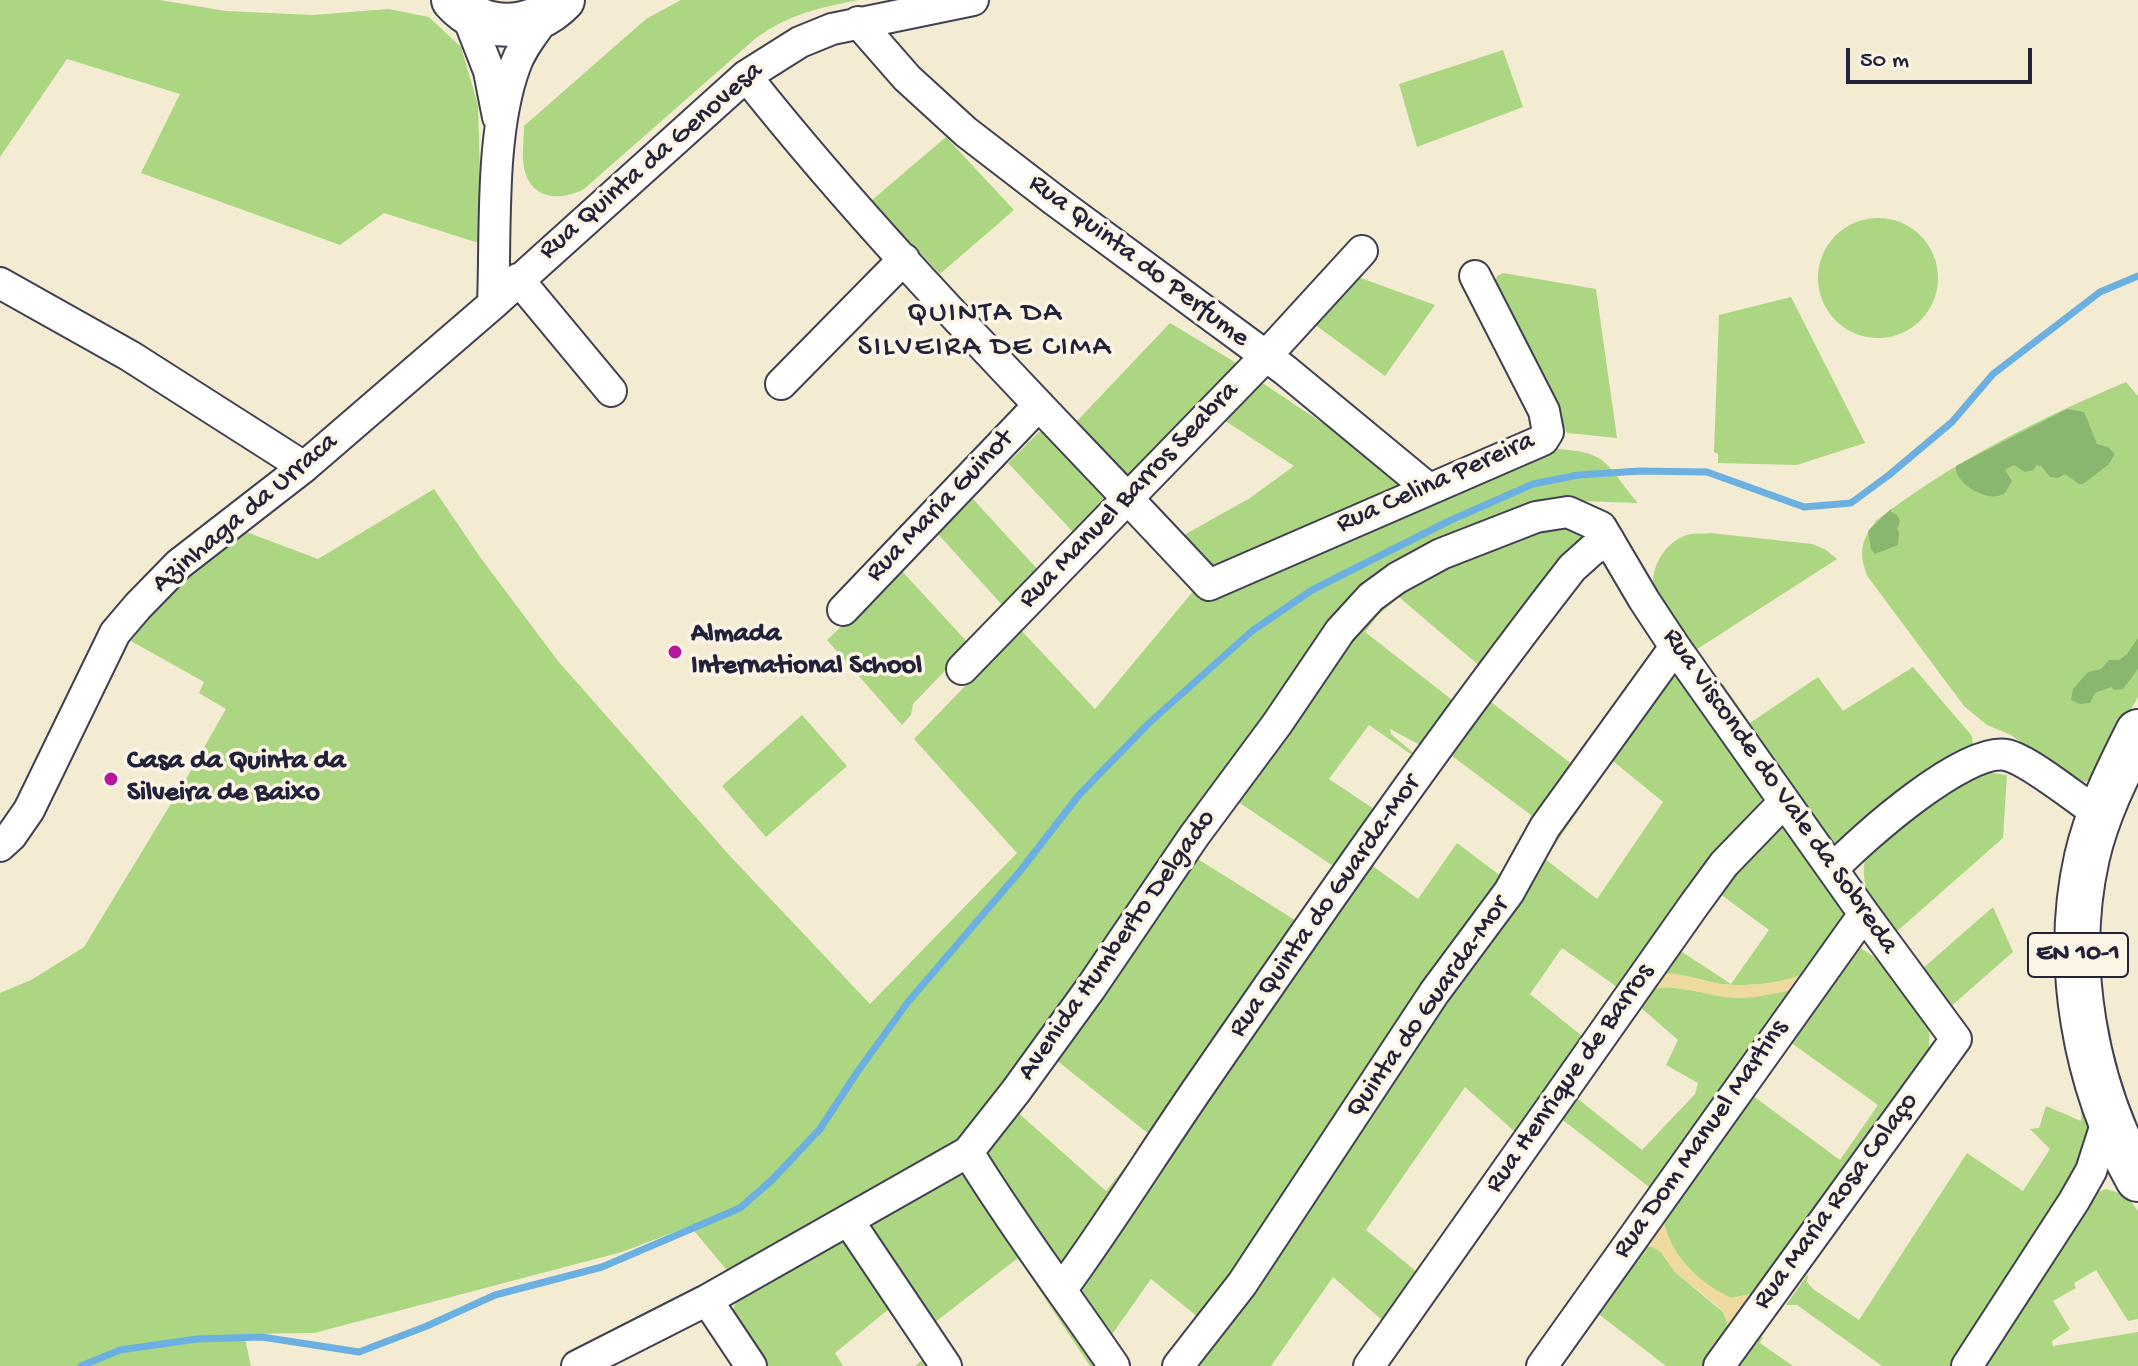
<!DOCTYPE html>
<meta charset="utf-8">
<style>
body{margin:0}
#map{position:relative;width:2138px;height:1366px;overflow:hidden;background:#f3ecd3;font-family:"Gochi Hand",sans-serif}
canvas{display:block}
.scale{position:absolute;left:1846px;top:48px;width:186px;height:36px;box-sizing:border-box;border:4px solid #22223b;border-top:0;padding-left:10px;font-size:24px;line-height:28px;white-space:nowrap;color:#22223b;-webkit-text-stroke:6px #fcf5e5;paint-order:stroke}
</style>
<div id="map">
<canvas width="2138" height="1366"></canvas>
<div class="scale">50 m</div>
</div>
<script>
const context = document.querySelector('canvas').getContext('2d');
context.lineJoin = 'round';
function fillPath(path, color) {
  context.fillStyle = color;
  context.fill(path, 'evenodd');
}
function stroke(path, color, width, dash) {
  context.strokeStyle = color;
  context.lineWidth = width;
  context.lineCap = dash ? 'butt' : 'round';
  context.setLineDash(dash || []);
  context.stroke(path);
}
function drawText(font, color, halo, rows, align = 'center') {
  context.font = font + ' "Gochi Hand",sans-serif';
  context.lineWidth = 7;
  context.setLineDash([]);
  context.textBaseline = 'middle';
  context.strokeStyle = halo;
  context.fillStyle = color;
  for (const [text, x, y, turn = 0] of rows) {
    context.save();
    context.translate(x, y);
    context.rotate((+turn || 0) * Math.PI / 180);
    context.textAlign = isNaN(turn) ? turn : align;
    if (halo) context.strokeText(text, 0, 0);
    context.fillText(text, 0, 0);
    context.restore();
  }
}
fillPath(new Path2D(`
 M0,0h160l66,11 87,4 75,-6 41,8 32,30 17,58 4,139 -98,-31 -44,32 -199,-72 39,-79 -113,-35 -67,98z
 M681,0h177c-40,8 -68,14 -102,38l-172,151c-22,12 -51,11 -59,-17 -4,-14 -1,-32 -1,-46l122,-107z
 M1503,50l20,57 -106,40 -18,-63z
 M946,137l68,73 -74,64 -69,-73z
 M1818 278a60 60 0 1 1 120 0a60 60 0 1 1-120 0Z
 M1503,273l93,16 21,149 -50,-5 -69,-142 -3,-8 2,-7z
 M1358,277l77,28 -50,71 -71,-52z
 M1791,297l74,146 -68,22 -79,-2v-9l-4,-2 5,-137z
 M1170,323l68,41 -105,110h-9l-47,-53z
 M2126,382l12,14v301l-22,38 -17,38 -9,7 -11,4 -68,-49 -24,-10 -23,-19 -96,-129c-10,-23 -7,-38 9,-57 75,-58 161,-101 249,-138z
 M1259,384h5l75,50 64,50 -4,6 -181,81 -34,-36 66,-37 44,-32 -70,-46z
 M1039,432h10l60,64 -35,37 -66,-70z
 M1557,449c54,3 49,17 81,54l-60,-2 -171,58 -417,548 -37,38 -222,130 -41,-49 -68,26 -308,81 -70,1 7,32h-251v-373l31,-13 53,-33 102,-168 40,-70 -27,-16 5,-11 -73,-41 33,-41 77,-70 77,29 116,-70 46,68 78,104 172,195 140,148 147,-151 -103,-114 106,-110 75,80 100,-120 346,-136z
 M973,499l65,71 -35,36 -65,-72z
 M1582,526l5,14 -163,207 -34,-18 1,5 26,22 -346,507 -10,1 -77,-104 6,-24 24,-27 92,82 44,-56 -95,-76 138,-203 105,66 38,-54 -102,-69 118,-166 47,-46 133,-58zM1399,597l83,71 -26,35 -91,-71 12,-16zM1369,725l46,32 -38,54 -48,-32z
 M1710,533l102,11 14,6 11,9 -146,94c-11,-17 -27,-35 -35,-53 -11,-26 8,-61 35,-66 6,-1 13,0 19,-1z
 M902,571l66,72 -4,8 -51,53 -2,11 -9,10 -75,-85 67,-64z
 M1913,667l59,69 1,11 -133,95 -11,1 -113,-154 7,-5 27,39 68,-46 25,34z
 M1678,671l85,121 -4,17 -376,512 -50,-44 -62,89h-80l393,-577 6,4 -45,66 52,40 66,-97 -50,-41 -11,15 1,-18 62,-83zM1562,948l55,39 -35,49 -52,-42zM1465,1087l50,45 -98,140 -51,-42z
 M1487,699l90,69 -34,56 -95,-71z
 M802,715l45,51 -81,71 -44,-51z
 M1985,772l22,3 -4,63 -108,95c-18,-26 -36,-41 -30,-74l79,-73z
 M1784,826l59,76 2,14c-9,13 -28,48 -39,57 -14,11 -68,14 -86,11 -24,-5 -43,-13 -68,-9l21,-29 58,38 38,-54 -53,-39 60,-64z
 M1457,843l45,34 -298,445 -53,-43 -43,61 -27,-32 -3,-32 292,-412 48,35z
 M2061,880l28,224 2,42 -134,220h-75l-85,-61h-11l22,-31 -1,8 6,7 46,31 108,-167 56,38 27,-42 -20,-20 9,-1 7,-22 35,15c3,-32 -14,-67 -20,-98 -9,-48 -5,-96 0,-143z
 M1993,907l20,45 -64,56 -27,-39z
 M1859,947l27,18 39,52 4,14v17l-8,18 -70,89 -49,69 -35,57 -11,12 -25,5c-32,-14 -62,-44 -68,-80l86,-125 91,67 38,-55 -95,-68z
 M1663,986l76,12 54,-8 -140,200 -94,-73 -156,228h-5l175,-250 69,55 53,-56 3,-11 -32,-18 12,-25 -39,-34 11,-17z
 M958,1175l11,2 136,189h-15l-72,-108 -84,65 28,43h-4l-80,-110 -9,-34z
 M2106,1189l20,6 12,16v108l-10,2 -32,-51 -22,13 2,5 -23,13 17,28 -18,12 1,5 85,-14v34h-159l114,-172z
 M849,1238l95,128h-29l8,-7 -34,-50 -54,44 8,13h-82l-28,-49 1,-11 6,-9 89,-55z
 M1644,1246l9,1 7,4 15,21 48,40 4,10v12l-20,32h-41l-70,-54z
 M1763,1337l-3,6 33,23h-60l23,-28z`), '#acd682');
fillPath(new Path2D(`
 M2067,409l17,3 13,32 11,3 7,7 -6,10 -26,20h-4l-14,-10 -7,4 -8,-1 -9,-11 -5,-1 -2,5 -9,2 -11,-7 -9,5 7,11c-1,2 -6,10 -7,12 -15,12 -52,-10 -49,-27z
 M1891,509v3l6,3 3,6 -3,8 2,4 -1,12 -23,9 -4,-5 -3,-18z
 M2138,638v31l-15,20 -9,1 -3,-3 -16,6 -5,10 -10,1 -9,-4 2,-11 15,-17 13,-3 8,-9h10l8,-6z`), '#89b770');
fillPath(new Path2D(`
 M1665,973c20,1 38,9 57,11 28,3 58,-1 84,-11l-13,17c-19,3 -38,9 -57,8 -30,-1 -56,-16 -86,-8l2,-15z
 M1663,1218c6,36 36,66 69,80l24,-5 -29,41v-12l-4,-10 -9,-9 -39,-31 -15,-21 -7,-4 -9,-1z`), '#eeda9e');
stroke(new Path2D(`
 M81,1366l39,-16 77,-11 65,-2 97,15 68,-26 68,-31 107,-28 138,-59 32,-28 48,-51 38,-58 50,-69 113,-132 58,-75 69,-71 104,-93 60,-41 137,-69 84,-37 45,-9 62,-4 67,1 97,35 47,-4 38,-28 63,-53 41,-48 107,-82 38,-16`), '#6cb0e1', 7);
const minor = new Path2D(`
 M466,12l23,59 9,46
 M858,22l49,56 59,54 87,67 232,171 144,119
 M746,76c142,179 307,341 463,509l334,-145 5,-8 -4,-21 -69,-135
 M518,279l93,112
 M0,283l130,73 174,111
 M493,304c3,-73 -3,-170 22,-238 7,-20 20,-34 32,-52
 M781,384l123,-125
 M843,610l196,-205
 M962,669l303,-312 97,-106
 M0,846l11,-10 18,-26 86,-177 23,-27 41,-42 125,-97 189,-163 253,-228 54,-34 32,-13 141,-29
 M1833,869c28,-30 132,-122 173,-114 22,4 73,46 94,60
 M968,1152c45,74 97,142 146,214
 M848,1220l98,146
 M1062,1289c49,-67 92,-137 139,-205 120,-174 241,-349 371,-516l20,-18 17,-10
 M707,1300l44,66
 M577,1366l130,-66 261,-148 48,-61 74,-102 104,-153 83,-112 63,-93 31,-34 26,-19 44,-24 95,-37 32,-5 33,15 43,73 31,47 189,267 92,125 -237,327
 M1178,1366l64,-82 192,-291 75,-101 36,-65 130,-180
 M1369,1366l325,-461 30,-41 60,-62
 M1542,1366l322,-452
 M1967,1366l107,-165 17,-30 17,-53`);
const secondary = new Path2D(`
 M453,0c30,34 79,32 110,0`);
const primary = new Path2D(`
 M2138,732c-20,40 -41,81 -51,125 -24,106 -2,228 51,322`);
stroke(minor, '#414052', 34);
stroke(secondary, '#414052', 46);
stroke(primary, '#414052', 48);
stroke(minor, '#fff', 30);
stroke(secondary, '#fff', 42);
stroke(primary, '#fff', 44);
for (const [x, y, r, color] of [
 [675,652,8,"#b5179e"],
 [111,779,8,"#b5179e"]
]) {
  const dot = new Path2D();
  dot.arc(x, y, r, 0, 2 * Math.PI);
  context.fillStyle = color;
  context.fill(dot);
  stroke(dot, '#fcf5e5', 3);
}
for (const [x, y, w] of [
 [2078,955,100]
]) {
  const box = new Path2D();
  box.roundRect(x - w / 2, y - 22, w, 44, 6);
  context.fillStyle = '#fcf5e5';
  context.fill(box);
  stroke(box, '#22223b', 2);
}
drawText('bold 26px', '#22223b', null, [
 ["EN 10-1",2078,955]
]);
drawText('28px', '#22223b', '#fcf5e5', [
 ["Rua Quinta da Genovesa",652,162,-41],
 ["Rua Quinta do Perfume",1138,262,37],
 ["Rua Celina Pereira",1436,484,-24],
 ["Rua Manuel Barros Seabra",1130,496,-46],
 ["Rua Maria Guinot",941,507,-46],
 ["Azinhaga da Urraca",246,514,-40],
 ["Rua Visconde do Vale da Sobreda",1779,792,55],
 ["Rua Quinta do Guarda-Mor",1326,907,-55],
 ["Avenida Humberto Delgado",1118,946,-55],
 ["Quinta do Guarda-Mor",1429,1008,-55],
 ["Rua Henrique de Barros",1571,1079,-55],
 ["Rua Dom Manuel Martins",1702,1140,-55],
 ["Rua Maria Rosa Colaço",1837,1202,-54]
]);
drawText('bold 28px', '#22223b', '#fcf5e5', [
 ["Almada",691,636],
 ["International School",691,668],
 ["Casa da Quinta da",127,763],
 ["Silveira de Baixo",127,795]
], 'left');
context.letterSpacing = '2px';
drawText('30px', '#22223b', '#fcf5e5', [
 ["QUINTA DA",985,315],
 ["SILVEIRA DE CIMA",985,349]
]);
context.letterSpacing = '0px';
</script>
